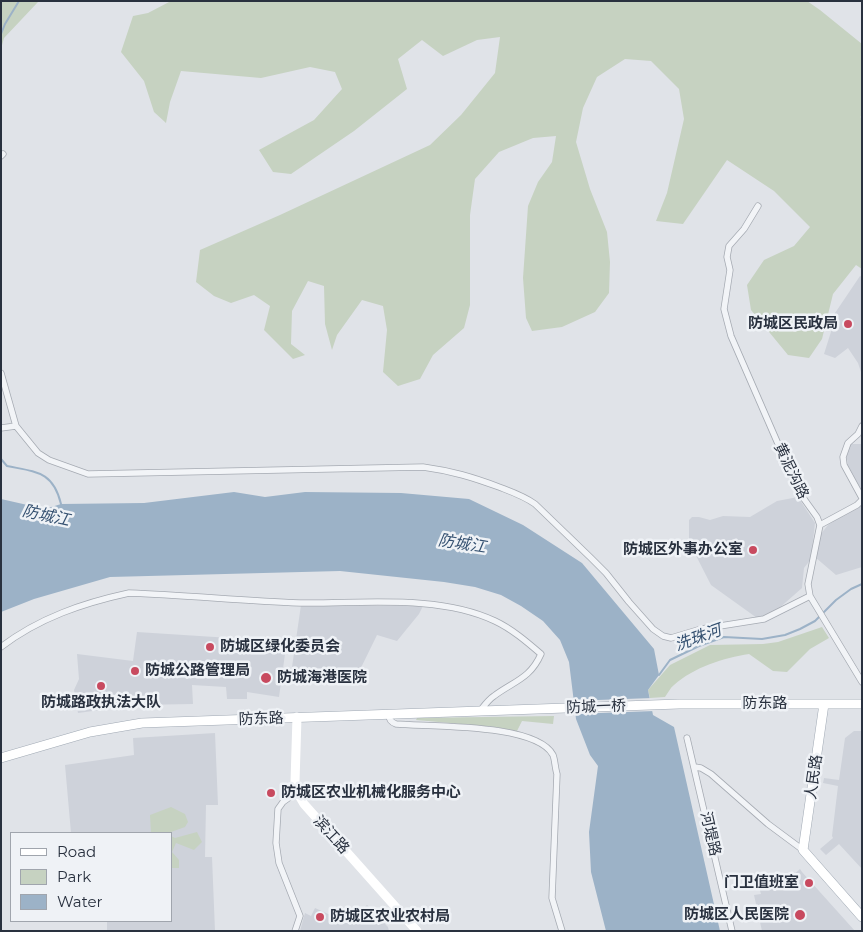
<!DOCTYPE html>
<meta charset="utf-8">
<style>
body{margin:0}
#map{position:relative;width:863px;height:932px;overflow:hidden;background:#e0e3e8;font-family:Montserrat,sans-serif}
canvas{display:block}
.frame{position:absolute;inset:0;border:2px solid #29313f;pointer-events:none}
.legend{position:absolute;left:10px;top:832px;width:162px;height:90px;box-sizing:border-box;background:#eff2f6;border:1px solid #a0a5ad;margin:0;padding:6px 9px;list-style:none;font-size:15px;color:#29313f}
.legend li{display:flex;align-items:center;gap:10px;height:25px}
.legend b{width:25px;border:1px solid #a0a5ad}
</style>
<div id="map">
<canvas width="863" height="932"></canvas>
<div class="frame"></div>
<ul class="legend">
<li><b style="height:6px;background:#fff"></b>Road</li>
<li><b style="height:14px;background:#c6d2c1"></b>Park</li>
<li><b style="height:14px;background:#9cb2c7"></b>Water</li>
</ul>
</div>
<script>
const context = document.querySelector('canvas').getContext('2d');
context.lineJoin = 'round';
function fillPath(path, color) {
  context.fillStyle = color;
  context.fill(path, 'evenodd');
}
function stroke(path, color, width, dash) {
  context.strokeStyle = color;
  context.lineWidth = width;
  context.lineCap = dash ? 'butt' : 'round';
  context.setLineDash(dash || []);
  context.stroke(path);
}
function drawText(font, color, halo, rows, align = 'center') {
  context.font = font + ' Montserrat,"Noto Sans SC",sans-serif';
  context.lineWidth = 5;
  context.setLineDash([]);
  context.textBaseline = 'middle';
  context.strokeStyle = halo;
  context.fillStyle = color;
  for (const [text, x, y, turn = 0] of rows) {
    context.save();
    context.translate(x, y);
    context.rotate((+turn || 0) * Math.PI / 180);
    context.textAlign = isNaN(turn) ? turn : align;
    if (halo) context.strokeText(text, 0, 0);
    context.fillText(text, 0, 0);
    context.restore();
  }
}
fillPath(new Path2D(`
 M860,276l2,1v98l-4,-12 -10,-15 -13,10 -11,-4 11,-35 -2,-3z
 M850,444h12l-1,46 -13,-25 -2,-12z
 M798,497l17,26 -4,36 -7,9 -2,20 -25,22 -20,8 -46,-33 -22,-43v-22l3,-3h7l11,3 13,-4 27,1 27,-16z
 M862,502v65l-26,8 -21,-18 5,-22 8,-10z
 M301,605l122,1 -4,8 -22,27 -20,-6 -23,47 -27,-6 -2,3 -34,-5z
 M137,632l109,7 40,8 -7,50 -32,-5v7h-20l-1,-12 -34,-2 1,19 -57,1 -58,8 -4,-23 5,-11 -2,-25 56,7z
 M854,731h8v138l-23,-25 -13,11 -6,-6 13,-11 -1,-2 6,-50 -15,-3 1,-5 15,2 6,-42z
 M215,733l3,72h-12l-1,52h7l3,74h-108v-10h64v-88h-100l-6,-68 69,-10 -1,-17z
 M800,869l2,3 53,59h-93l-8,-36 7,-1 -2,-7 33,-11z
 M367,905l21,22 1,4h-89l5,-18 6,3 4,-8 33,15z`), '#ced2da');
fillPath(new Path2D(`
 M1,1h53l-16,1 -34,36 -3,11z
 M171,1h636l13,9 42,34v72l-2,1 2,1v151l-6,-4 -23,29 -11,45 -13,19 -21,-3 -37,-45 -4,-25 17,-25 30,-14 16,-19 -36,-36 -47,-31 -44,64 -27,-3 11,-28 17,-74 -5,-30 -28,-28 -26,-2 -28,18 -14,31 -7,34 14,47 17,43 3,30 -1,31 -14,19 -33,15 -30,4 -6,-13 -3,-40 5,-72 10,-24 14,-20 4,-26 -23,2 -34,14 -24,27 -5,36v90l-6,23 -31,27 -13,24 -22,7 -15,-14 4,-42 -4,-24 -21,-6 -25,35 -5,15 -7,-26 -1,-38 -16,-5 -16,30 -1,33 14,11 -12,4 -29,-29 6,-24 -16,-11 -23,8 -17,-7 -18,-14 4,-32 80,-35 150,-70 31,-30 34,-42 5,-36 -23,3 -34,16 -21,-16 -24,19 9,30 -53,42 -63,43 -18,-2 -14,-22 55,-30 28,-31 -7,-17 -25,-5 -49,11 -80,-7 -11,31 -4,21 -12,-11 -10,-31 -23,-29 12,-36 15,-3z
 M822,627l7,11 -19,11 -23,23 -14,-1 -24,-17c-25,4 -55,13 -75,31 -4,3 -6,8 -9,12l-15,1 -2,-8 22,-25 40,-20 53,-1 15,-2z
 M554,716l-1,8 -31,-3 -5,10 -22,-4 -79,-7 1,-2z
 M171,807l14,7 3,8 -3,5 -14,5 -1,1h-19l-1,-18z
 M197,832l5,10 -8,8 -18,-7 -4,9 7,8v8h-8v-32l4,2z`), '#c6d2c1');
fillPath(new Path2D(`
 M234,492l31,5 40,-5 96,1 68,6 54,26 59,38 72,86 5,26 -11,15 5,25 21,12 46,204h-114l-15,-59 -2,-40 9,-66 -8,-11 -14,-36 -7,-57 -9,-22 -17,-19 -22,-15 -20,-11 -26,-8 -31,-5 -104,-11 -230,6 -76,22 -33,13v-113l44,10 16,-5 83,-1z`), '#9cb2c7');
fillPath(new Path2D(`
 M652,698l3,13 -82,3 -2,-13z`), '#e0e3e8');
stroke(new Path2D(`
 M1,34l4,-10 14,-23
 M1,459l6,7c29,6 46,5 54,38
 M659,675l11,-15 29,-14 25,-9 38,2 23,-4 15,-6 15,-8 21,-21 15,-11 11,-5`), '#9cb2c7', 2);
const street = new Path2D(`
 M1,156l2,-2
 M758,206l-14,23 -15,17 -2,11 3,13 -6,39 7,27 68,156 18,25 3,8 -12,59 2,12 52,86
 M1,373l15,53 22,27 11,7 39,14 335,-7c29,4 49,10 76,20 13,5 25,9 36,17l56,54 15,15 23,29 24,27 10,7 8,2 30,-9 63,-10 46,-23
 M862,426l-4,8 -10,9 -5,14 1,8 18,33
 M1,428l15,-2
 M820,525l37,-20 5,-5
 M1,647c38,-29 82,-44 128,-54 57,2 114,8 171,10 61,1 138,-9 195,18 17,8 32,21 46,33 -11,25 -27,27 -47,42 -6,4 -10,10 -14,15
 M389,714c0,6 2,8 7,10 33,3 140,-1 157,31 2,5 2,13 4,19l-5,124 10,33
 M687,738l45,193
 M695,767l6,1 10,6 57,50 35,26
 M295,931l5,-15 -21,-53 -3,-20 2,-34 5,-7 14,-10`);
const primary = new Path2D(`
 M824,704l-21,146 59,67
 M1,758l89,-26 52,-9 537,-19h183`);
stroke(street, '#a5aab2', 7);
stroke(primary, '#9fa8b3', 10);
stroke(street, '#f2f4f7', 5.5);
stroke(new Path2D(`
 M297,717l-2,65 2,10 7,12 113,127`), '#fff', 9);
stroke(primary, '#fff', 9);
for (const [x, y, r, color] of [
 [848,324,5,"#c84a5f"],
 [753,550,5,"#c84a5f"],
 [210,647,5,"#c84a5f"],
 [135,671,5,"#c84a5f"],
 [266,678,6,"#c84a5f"],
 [101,686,5,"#c84a5f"],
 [271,793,5,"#c84a5f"],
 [809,883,5,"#c84a5f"],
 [800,915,6,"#c84a5f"],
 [320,917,5,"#c84a5f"]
]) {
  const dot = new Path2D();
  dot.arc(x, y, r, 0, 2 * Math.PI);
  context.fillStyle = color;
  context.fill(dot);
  stroke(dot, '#eff2f6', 2);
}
drawText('bold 15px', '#29313f', '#eff2f6', [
 ["防城区民政局",838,324,"right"],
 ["防城区外事办公室",743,550,"right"],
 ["防城区绿化委员会",220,647],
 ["防城公路管理局",145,671],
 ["防城海港医院",277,678],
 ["防城路政执法大队",101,703,"center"],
 ["防城区农业机械化服务中心",281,793],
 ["门卫值班室",799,883,"right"],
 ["防城区人民医院",789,915,"right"],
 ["防城区农业农村局",330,917]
], 'left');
drawText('15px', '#29313f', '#eff2f6', [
 ["黄泥沟路",791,471,64],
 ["防东路",765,704],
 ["防城一桥",596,707,-2],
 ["防东路",261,719,-2],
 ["人民路",814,777,-82],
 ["河堤路",710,834,77],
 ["滨江路",331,835,48]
]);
drawText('italic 16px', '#355171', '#eff2f6', [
 ["防城江",46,516,12],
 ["防城江",462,544,9],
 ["洗珠河",698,638,-20]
]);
</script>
